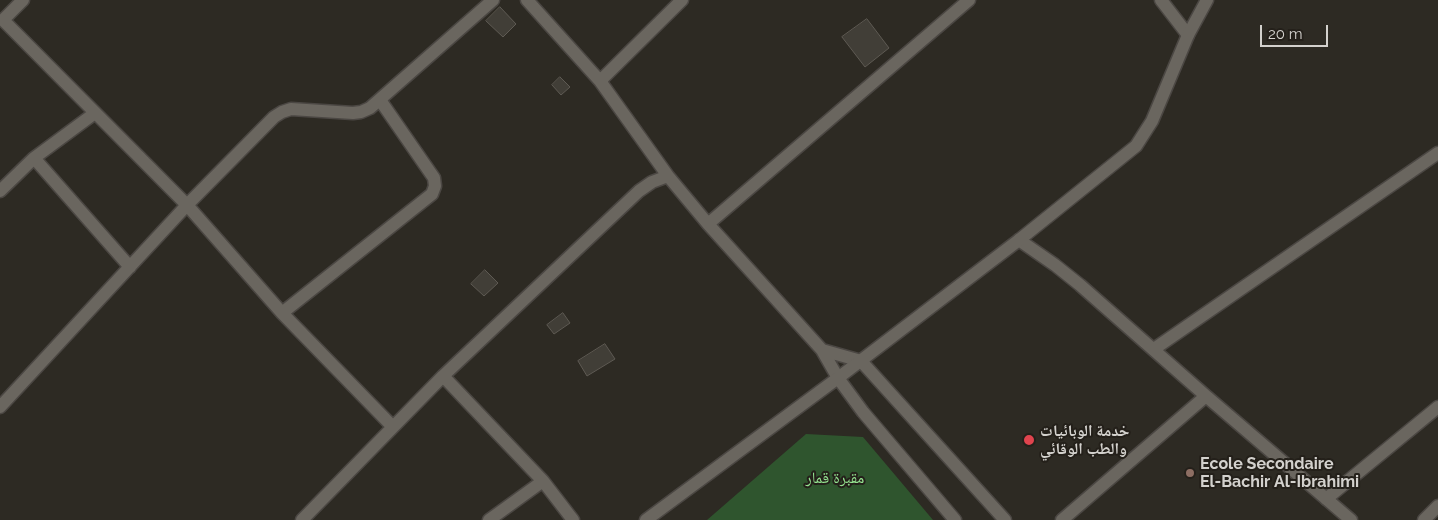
<!DOCTYPE html>
<meta charset="utf-8">
<style>
body{margin:0}
#map{position:relative;width:1438px;height:520px;overflow:hidden;background:#2d2a23;font-family:Raleway,sans-serif}
canvas{display:block}
.scale{position:absolute;left:1260px;top:25px;width:68px;height:22px;box-sizing:border-box;border:2px solid #d3d1cd;border-top:0;padding-left:6px;font-size:15px;line-height:18px;white-space:nowrap;color:#d3d1cd;-webkit-text-stroke:4px #24201a;paint-order:stroke}
</style>
<div id="map">
<canvas width="1438" height="520"></canvas>
<div class="scale">20 m</div>
</div>
<script>
const context = document.querySelector('canvas').getContext('2d');
context.lineJoin = 'round';
function fillPath(path, color) {
  context.fillStyle = color;
  context.fill(path, 'evenodd');
}
function stroke(path, color, width, dash) {
  context.strokeStyle = color;
  context.lineWidth = width;
  context.lineCap = dash ? 'butt' : 'round';
  context.setLineDash(dash || []);
  context.stroke(path);
}
function drawText(font, color, halo, rows, align = 'center') {
  context.font = font + ' Raleway,"Noto Naskh Arabic",sans-serif';
  context.lineWidth = 4;
  context.setLineDash([]);
  context.textBaseline = 'middle';
  context.strokeStyle = halo;
  context.fillStyle = color;
  for (const [text, x, y, turn = 0] of rows) {
    context.save();
    context.translate(x, y);
    context.rotate((+turn || 0) * Math.PI / 180);
    context.textAlign = isNaN(turn) ? turn : align;
    if (halo) context.strokeText(text, 0, 0);
    context.fillText(text, 0, 0);
    context.restore();
  }
}
fillPath(new Path2D(`
 M806,434l57,3 70,83h-226z`), '#2f552e');
const building = new Path2D(`
 M500,7l16,17 -13,13 -17,-16z
 M867,19l22,29 -24,19 -23,-30z
 M560,77l10,10 -9,8 -9,-10z
 M485,270l13,13 -14,13 -13,-12z
 M563,313l7,10 -16,11 -7,-9z
 M605,344l10,15 -28,17 -9,-15z`);
fillPath(building, '#413e37');
stroke(building, '#5e5a53', 1);
const minor = new Path2D(`
 M23,0l-20,20 184,185 95,108 111,114
 M527,0l73,81 68,95
 M1161,0l27,35
 M600,81l82,-81
 M34,158l96,109
 M0,191l34,-33 61,-45
 M708,224l261,-224
 M1019,240l36,25 25,20 126,111 145,124
 M282,313l150,-119 3,-8 -1,-8 -54,-78
 M1154,349l284,-196
 M822,350l39,11
 M443,376l100,105 30,39
 M0,407l187,-202 87,-88 8,-5 9,-3 62,4 8,-1 9,-4 123,-108
 M1326,499l112,-92
 M302,520l141,-144 196,-185 13,-9 16,-6 40,48 114,126 16,28
 M489,520l54,-39
 M1062,520l144,-124
 M1424,520l14,-14`);
const tertiary = new Path2D(`
 M861,361l144,159
 M838,378l25,34 92,108
 M646,520l192,-142 181,-138 117,-94 16,-25 36,-86 19,-35`);
stroke(minor, '#4b4743', 15);
stroke(tertiary, '#4b4743', 15);
stroke(minor, '#6a665f', 12);
stroke(tertiary, '#6a665f', 12);
for (const [x, y, r, color] of [
 [1029,440,6,"#e0444e"],
 [1190,473,5,"#8d6e63"]
]) {
  const dot = new Path2D();
  dot.arc(x, y, r, 0, 2 * Math.PI);
  context.fillStyle = color;
  context.fill(dot);
  stroke(dot, '#24201a', 2);
}
drawText('bold 16px', '#d3d1cd', '#24201a', [
 ["خدمة الوبائيات",1040,431],
 ["والطب الوقائي",1040,449],
 ["Ecole Secondaire",1200,464],
 ["El-Bachir Al-Ibrahimi",1200,482]
], 'left');
drawText('16px', '#94e290', '#24201a', [
 ["مقبرة قمار",835,478]
]);
</script>
